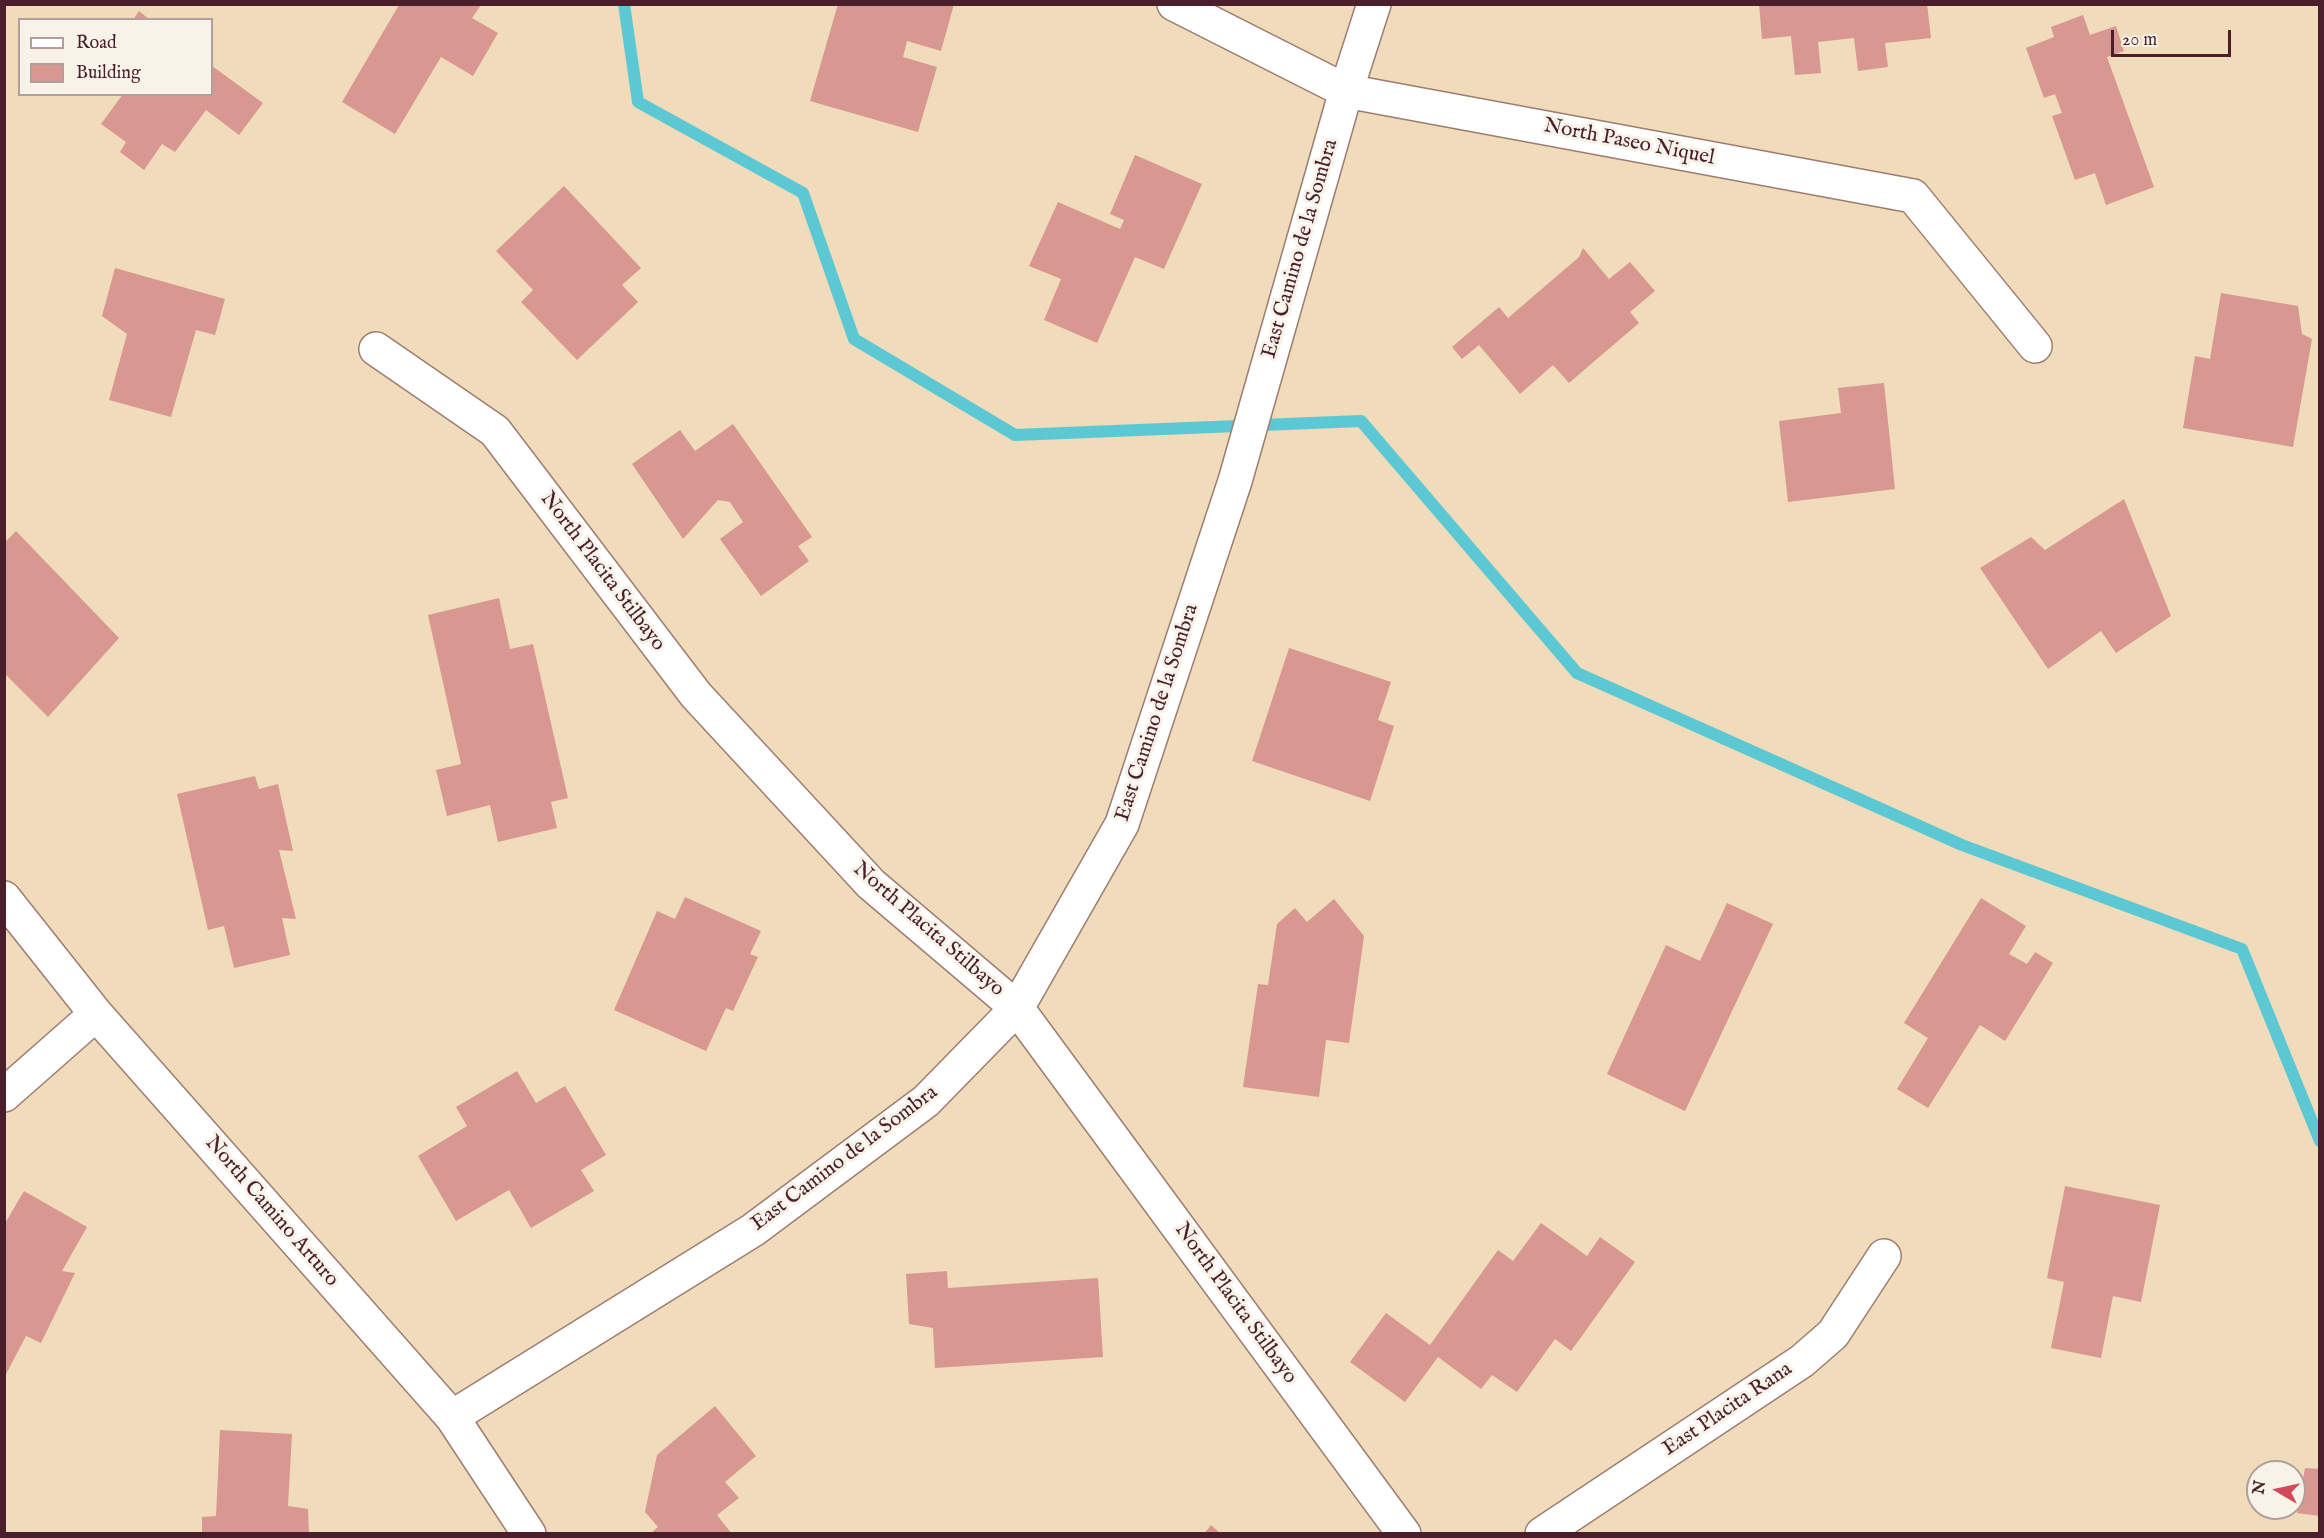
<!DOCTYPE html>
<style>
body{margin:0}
#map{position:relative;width:2324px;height:1538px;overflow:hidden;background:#f0dbba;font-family:"IM FELL English",serif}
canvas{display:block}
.frame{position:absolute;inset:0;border:6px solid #4a1f2b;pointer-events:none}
.legend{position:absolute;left:18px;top:18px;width:195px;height:78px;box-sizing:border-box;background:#f7f3e8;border:2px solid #b29e9c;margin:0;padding:8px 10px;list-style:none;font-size:18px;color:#4a1f2b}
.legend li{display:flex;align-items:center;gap:12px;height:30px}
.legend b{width:30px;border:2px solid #b29e9c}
.north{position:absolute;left:2246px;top:1460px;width:60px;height:60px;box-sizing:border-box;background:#f7f3e8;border:2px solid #b29e9c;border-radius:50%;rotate:279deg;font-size:16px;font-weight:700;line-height:24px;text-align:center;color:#4a1f2b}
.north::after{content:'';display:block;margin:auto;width:21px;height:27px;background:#d1495b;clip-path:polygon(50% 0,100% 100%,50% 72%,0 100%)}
.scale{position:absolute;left:2111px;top:30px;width:120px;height:27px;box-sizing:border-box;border:3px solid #4a1f2b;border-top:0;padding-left:8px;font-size:18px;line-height:21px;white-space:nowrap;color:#4a1f2b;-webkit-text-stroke:4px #f7f3e8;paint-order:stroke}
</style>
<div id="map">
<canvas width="2324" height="1538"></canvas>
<div class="frame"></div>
<ul class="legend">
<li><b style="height:8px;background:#fff"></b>Road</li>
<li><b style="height:16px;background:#d99792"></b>Building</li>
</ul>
<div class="north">N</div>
<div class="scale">20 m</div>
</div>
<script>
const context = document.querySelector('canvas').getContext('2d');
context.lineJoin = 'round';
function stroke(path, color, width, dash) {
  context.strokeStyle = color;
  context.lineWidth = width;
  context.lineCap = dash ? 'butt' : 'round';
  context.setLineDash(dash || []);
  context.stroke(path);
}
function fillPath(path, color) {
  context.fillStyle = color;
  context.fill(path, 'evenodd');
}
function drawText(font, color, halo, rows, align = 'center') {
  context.font = font + ' "IM FELL English",serif';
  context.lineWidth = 6;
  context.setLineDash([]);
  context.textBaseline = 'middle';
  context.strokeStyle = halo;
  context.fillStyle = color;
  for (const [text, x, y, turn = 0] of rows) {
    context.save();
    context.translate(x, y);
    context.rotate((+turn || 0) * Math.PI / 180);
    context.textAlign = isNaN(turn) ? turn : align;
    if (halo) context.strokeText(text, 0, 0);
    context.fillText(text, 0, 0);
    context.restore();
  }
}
stroke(new Path2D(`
 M624,4l14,98 165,91 51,146 161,96 346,-14 216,252 385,172 280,104 78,192`), '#5cc8d4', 12);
fillPath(new Path2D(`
 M838,4h116l-13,47 -34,-10 -4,16 34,10 -19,65 -108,-31z
 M1759,4h168l4,34 -46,5 3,24 -30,4 -4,-33 -36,4 3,31 -26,2 -4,-39 -29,3z
 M399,5h82l-9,13 26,15 -25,43 -32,-19 -46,77 -53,-32z
 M139,11l11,9h-17z
 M2083,15l7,20 26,-9 8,25 -17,6 47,130 -48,18 -11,-32 -20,7 -23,-64 10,-3 -7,-19 -11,4 -18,-50 28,-11 -3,-10z
 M212,66l51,37 -24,32 -33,-25 -31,42 -13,-8 -18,26 -24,-18 6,-10 -25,-18 22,-30h89z
 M1135,155l67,29 -38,85 -29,-12 -38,86 -53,-23 17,-41 -32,-13 29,-64 62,27 4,-9 -14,-6z
 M564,186l77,82 -19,17 16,17 -61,58 -56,-58 12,-12 -37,-39z
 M1583,248l26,31 21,-17 25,29 -25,21 9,11 -70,60 -16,-18 -33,29 -41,-49 -17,14 -10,-12 47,-40 9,11 71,-61z
 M115,268l110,31 -10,36 -19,-5 -25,87 -62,-17 18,-66 -25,-18z
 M2221,293l77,13 4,28 10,5 -19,108 -110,-19 12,-72 15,3z
 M1884,383l11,106 -107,13 -9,-81 62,-8 -3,-25z
 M733,424l79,113 -14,9 11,15 -48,35 -41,-57 23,-17 -13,-20 -12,-2 -35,39 -51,-75 48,-34 15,21z
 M2124,499l47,117 -55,37 -15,-22 -53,38 -68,-101 51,-31 14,13z
 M16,531l103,107 -71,79 -44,-44v-130z
 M499,598l11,51 23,-5 35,154 -17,4 6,26 -59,14 -8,-37 -43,11 -11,-46 25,-6 -33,-149z
 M1289,648l102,34 -13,38 16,6 -24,75 -118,-40z
 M255,776l4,13 19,-5 15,67 -14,-1 17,69 -14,-1 8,37 -56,13 -10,-42 -16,4 -31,-136z
 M685,897l76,34 -11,23 8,3 -25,54 -7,-3 -20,43 -92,-41 43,-99 18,8z
 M1981,898l45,28 -17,28 18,10 8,-12 18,11 -48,78 -25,-16 -52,83 -31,-19 31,-51 -24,-15z
 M1334,899l30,37 -15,107 -23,-3 -7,57 -76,-10 15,-103 10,1 9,-61 18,-16 12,14z
 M1727,903l46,21 -88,187 -78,-37 59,-129 34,16z
 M517,1071l19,32 29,-17 41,69 -25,15 13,21 -63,37 -22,-38 -53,31 -38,-65 49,-30 -11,-19z
 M2065,1186l95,19 -19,97 -28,-6 -12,62 -50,-10 13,-66 -17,-4z
 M24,1191l63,36 -25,44 13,2 -34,70 -15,-7 -22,42v-153z
 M1541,1223l46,33 13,-19 35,25 -64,89 -16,-12 -38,53 -25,-17 -11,14 -43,-32 -33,45 -55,-40 36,-49 44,32 68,-95 15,11z
 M947,1271l1,17 150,-10 5,79 -168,11 -2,-40 -24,-4 -3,-50z
 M715,1406l41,50 -31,26 14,16 -22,17 15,19h-82l8,-7 -13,-15 12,-57z
 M220,1430l72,4 -4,72 20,3 1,25h-107v-17l14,-1z
 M2305,1468l15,1v47l-23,-3z
 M1211,1525l10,9h-17z`), '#d99792');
const street = new Path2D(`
 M1174,4l172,87 567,105 122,150
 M376,349l119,82 201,264 175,189 146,124 387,526
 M4,898l92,116 356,403 77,117
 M4,1095l92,-81
 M452,1417l301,-187 173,-129 91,-93 105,-184 113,-343 111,-390 28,-87
 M1542,1534l260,-173 31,-27 51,-78`);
stroke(street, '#9d7d72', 36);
stroke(street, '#fff', 33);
drawText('21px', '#4a1f2b', '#f7f3e8', [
 ["North Paseo Niquel",1629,143,11],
 ["East Camino de la Sombra",1301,249,-74],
 ["North Placita Stilbayo",602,572,53],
 ["East Camino de la Sombra",1158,713,-72],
 ["North Placita Stilbayo",928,930,41],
 ["East Camino de la Sombra",845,1159,-37],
 ["North Camino Arturo",271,1212,49],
 ["North Placita Stilbayo",1235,1304,54],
 ["East Placita Rana",1728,1410,-34]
]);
</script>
